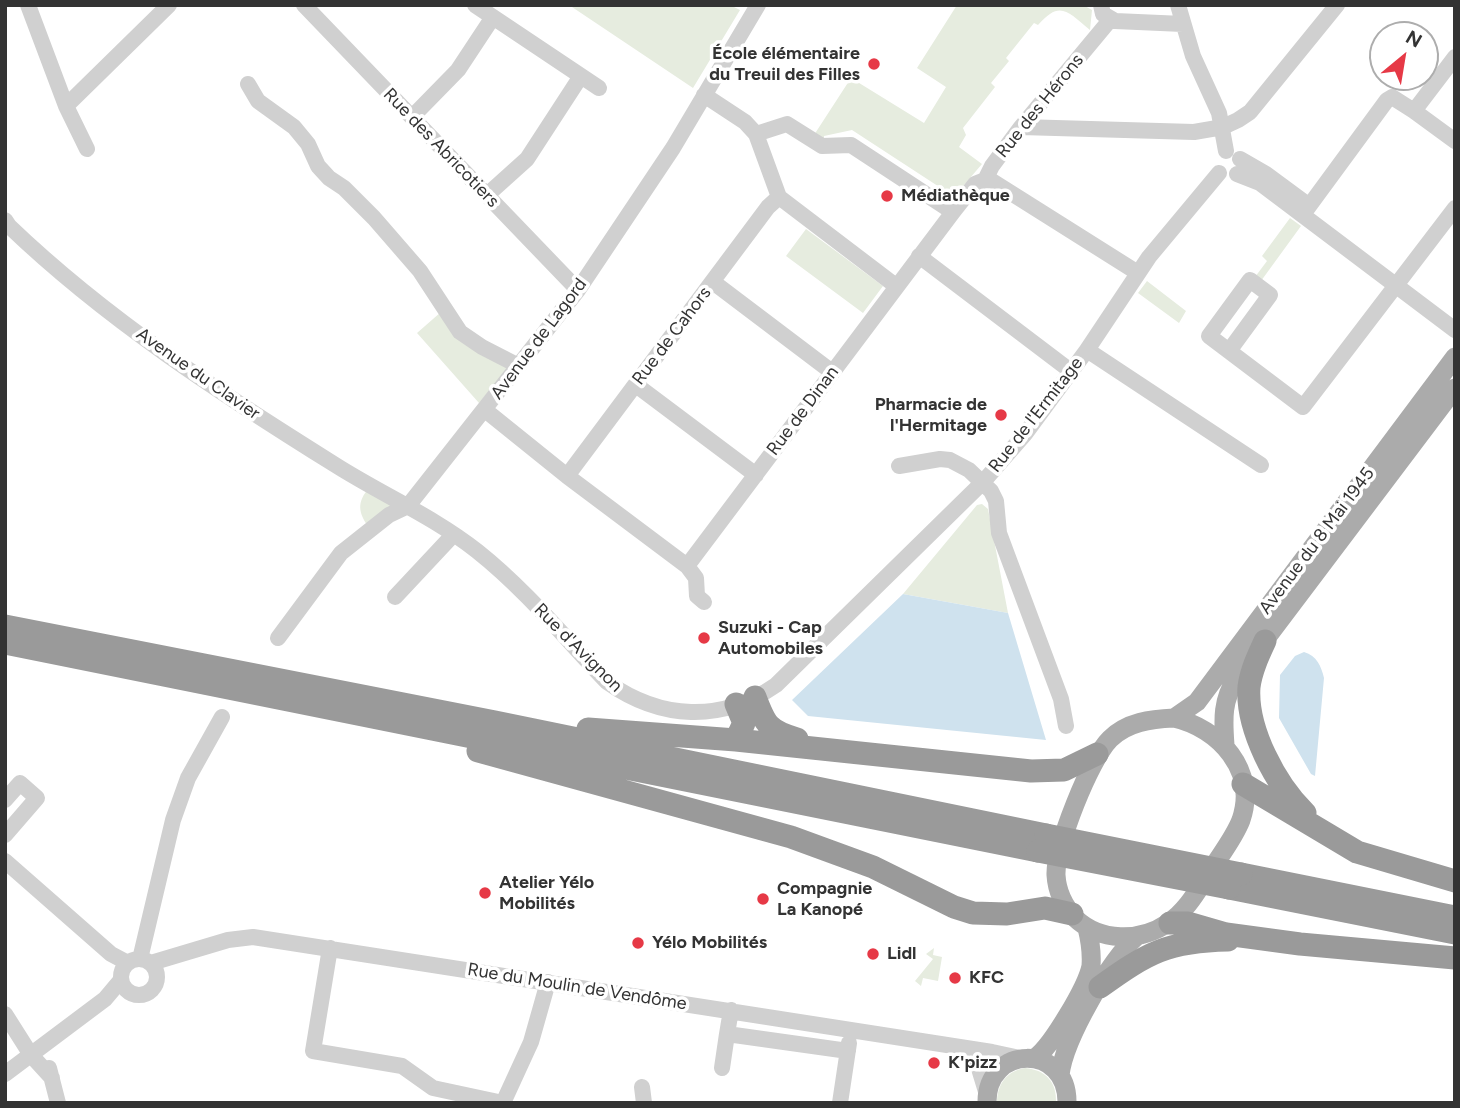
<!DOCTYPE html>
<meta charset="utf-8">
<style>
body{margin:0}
#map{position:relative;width:1460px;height:1108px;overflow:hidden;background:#fff;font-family:Figtree,sans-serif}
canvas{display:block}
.frame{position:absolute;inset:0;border:7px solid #333;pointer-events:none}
.north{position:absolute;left:1369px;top:21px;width:70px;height:70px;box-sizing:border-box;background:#fff;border:2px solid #adadad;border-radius:50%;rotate:30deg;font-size:19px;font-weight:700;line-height:28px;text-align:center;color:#333}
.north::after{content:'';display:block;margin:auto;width:24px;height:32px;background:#e63946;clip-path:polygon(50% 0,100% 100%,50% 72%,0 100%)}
</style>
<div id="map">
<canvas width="1460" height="1108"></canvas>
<div class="frame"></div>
<div class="north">N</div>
</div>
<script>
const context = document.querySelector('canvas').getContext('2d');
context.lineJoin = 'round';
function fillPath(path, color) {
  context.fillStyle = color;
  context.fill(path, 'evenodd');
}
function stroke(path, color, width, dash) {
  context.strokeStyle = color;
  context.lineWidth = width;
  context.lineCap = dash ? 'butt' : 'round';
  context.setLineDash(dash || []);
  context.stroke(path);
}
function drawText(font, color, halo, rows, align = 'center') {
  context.font = font + ' Figtree,sans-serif';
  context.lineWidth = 7;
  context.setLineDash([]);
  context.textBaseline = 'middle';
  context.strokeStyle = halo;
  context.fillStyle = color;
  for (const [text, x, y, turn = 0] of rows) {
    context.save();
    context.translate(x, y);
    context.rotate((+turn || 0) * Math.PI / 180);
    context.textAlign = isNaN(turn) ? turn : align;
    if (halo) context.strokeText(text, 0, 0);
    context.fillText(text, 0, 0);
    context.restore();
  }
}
fillPath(new Path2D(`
 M569,5h161l10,5 -47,78z
 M957,5h126l9,5 -2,20c-23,-19 -30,-30 -52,-5l-4,-2 -28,35 3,3 -18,22 4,4 -32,41 3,7 -7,12 23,17 -30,35 -7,-3 2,-4 -95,-62 -28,6v6l-10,-7 37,-57 73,45 22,-36 -29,-19z
 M1290,218l11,8 -40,55 -6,-4 12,-16 -5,-5z
 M806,229l77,57 -20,27 -77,-57z
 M1147,281l39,30 -7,12 -41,-30z
 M441,312l68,55 -30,36 -62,-70z
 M370,487l38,19 -38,23c-12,-16 -14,-27 0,-42z
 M982,504l6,5 20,104 -105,-19 74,-89z
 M934,948l-1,7 9,2 -4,24 -15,-3 -2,8 -6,-5 18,-22 -7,-5z
 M1025,1068c21,2 32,14 31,35h-59c0,-19 10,-32 28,-35z`), '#e6ecdf');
fillPath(new Path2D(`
 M903,594l105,19 38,127 -238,-24 -16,-16z
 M1304,652c13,4 17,14 20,26l-9,98 -4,-2 -32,-56 1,-43 15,-19z`), '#cfe2ee');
stroke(new Path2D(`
 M28,5l38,101 21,43
 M304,5l274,285
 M475,5l124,83
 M1101,5l2,9 12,7 68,3
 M1178,5l15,51 26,57 7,38
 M248,84l10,17 36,26 14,17 10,22 11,12 15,10 30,30 46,53 40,61 22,15 37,19
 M704,95l41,27 11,12 23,63 117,89
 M66,106l103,-101
 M1414,111l41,30
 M412,117l46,-47 35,-53
 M1021,127l173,5 29,-5 15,-7 12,-8 87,-107
 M756,134l31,-10 35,22 29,-1 102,67
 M1240,159l26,15 42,31
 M1237,174l23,9 195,147
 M985,180l7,1 146,92
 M487,195l40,-36 54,-83
 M1304,213l83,-113 5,-3 22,14 41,-54
 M5,220l4,6c98,94 214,169 328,240 46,29 97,51 140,85 48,38 88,87 130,131 54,38 114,41 169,3l207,-203 42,-48 62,-84 62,-93 70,-84
 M919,256l153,116
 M713,282l119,90
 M1087,350l174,115
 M1229,351l41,-56 -20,-15 -41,56 94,71 152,-199
 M636,385l120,90
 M485,410l82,66 120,90 9,12 1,18 7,6
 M899,466l41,-7 10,1 19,10 22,21 5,10 3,32 62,166 5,27
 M567,476l201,-269 11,-10
 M687,566l266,-354 22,-28 10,-4 7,-14 29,-39 89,-107
 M395,597l58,-62
 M278,638l63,-85 48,-38 19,-9 170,-216 95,-142 85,-143
 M5,800l15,-17 17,15 -32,37
 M5,861l106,93 17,9
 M330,948l-17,103 89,15 31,22 70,15 28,-61 17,-60
 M121 977a18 18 0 1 1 36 0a18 18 0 1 1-36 0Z
 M140,959l33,-139 15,-42 34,-61
 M151,963l77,-23 25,-3 739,115 28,6
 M731,1010l-4,24 121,17
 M5,1014l26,41 21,23
 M973,1049l14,46
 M49,1068l9,35
 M722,1068l5,-34
 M5,1074l100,-75 16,-19
 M642,1087l2,16
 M840,1103l9,-60`), '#d0d0d0', 16);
stroke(new Path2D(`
 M1174,718c45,10 84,53 67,102 -7,18 -20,34 -30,50 -12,18 -24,41 -43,53 -28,19 -68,19 -93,-5 -11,-12 -18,-26 -19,-43 -1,-28 34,-116 54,-136 17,-17 41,-20 64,-21z
 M1174,718l23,-16 258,-345
 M1225,745c-2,-26 -3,-45 12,-68l218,-289
 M1035,1058c17,-12 52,-72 56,-92 1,-13 -1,-26 -4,-38
 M1060,1075c4,-36 50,-115 77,-139
 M987,1103c-1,-59 81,-60 80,0`), '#ababab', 19);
stroke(new Path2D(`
 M5,626l490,96 551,113
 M1265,641c-7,15 -14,30 -16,46 -3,42 27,98 56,126
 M5,643l1033,208
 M755,697c10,27 13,34 42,42
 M588,729l148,11 295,31 33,-1 33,-16
 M736,740l8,-17 -8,-19
 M478,751l313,86 82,30 81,40 19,6 34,1 38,-6 27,6
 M1243,784l114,68 98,29
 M1241,874l214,43
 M1229,888l226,45
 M1170,923h18l38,11 74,10 155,14
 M1100,987c47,-34 68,-46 128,-47`), '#9a9a9a', 23);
stroke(new Path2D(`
 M1046,835l195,39
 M1038,851l191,37`), '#9a9a9a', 23);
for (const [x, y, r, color] of [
 [874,64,7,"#e63946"],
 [887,196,7,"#e63946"],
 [1001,415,7,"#e63946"],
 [704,638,7,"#e63946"],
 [485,893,7,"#e63946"],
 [763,899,7,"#e63946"],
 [638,943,7,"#e63946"],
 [873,954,7,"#e63946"],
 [955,978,7,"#e63946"],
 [934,1063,7,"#e63946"]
]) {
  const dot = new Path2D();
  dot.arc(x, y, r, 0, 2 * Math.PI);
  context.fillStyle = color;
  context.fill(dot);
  stroke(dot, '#fff', 2.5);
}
drawText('bold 18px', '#333', '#fff', [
 ["École élémentaire",860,54,"right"],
 ["du Treuil des Filles",860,75,"right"],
 ["Médiathèque",901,196],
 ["Pharmacie de",987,405,"right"],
 ["l'Hermitage",987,426,"right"],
 ["Suzuki - Cap",718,628],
 ["Automobiles",718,649],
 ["Atelier Yélo",499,883],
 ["Mobilités",499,904],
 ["Compagnie",777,889],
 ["La Kanopé",777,910],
 ["Yélo Mobilités",652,943],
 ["Lidl",887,954],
 ["KFC",969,978],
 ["K'pizz",948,1063]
], 'left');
drawText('18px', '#333', '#fff', [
 ["Rue des Hérons",1040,106,-51],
 ["Rue des Abricotiers",441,148,46],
 ["Rue de Cahors",672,336,-53],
 ["Avenue de Lagord",539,339,-53],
 ["Avenue du Clavier",198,374,35],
 ["Rue de Dinan",803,411,-53],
 ["Rue de l'Ermitage",1036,415,-52],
 ["Avenue du 8 Mai 1945",1317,541,-53],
 ["Rue d'Avignon",578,648,45],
 ["Rue du Moulin de Vendôme",577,987,9]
]);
</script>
